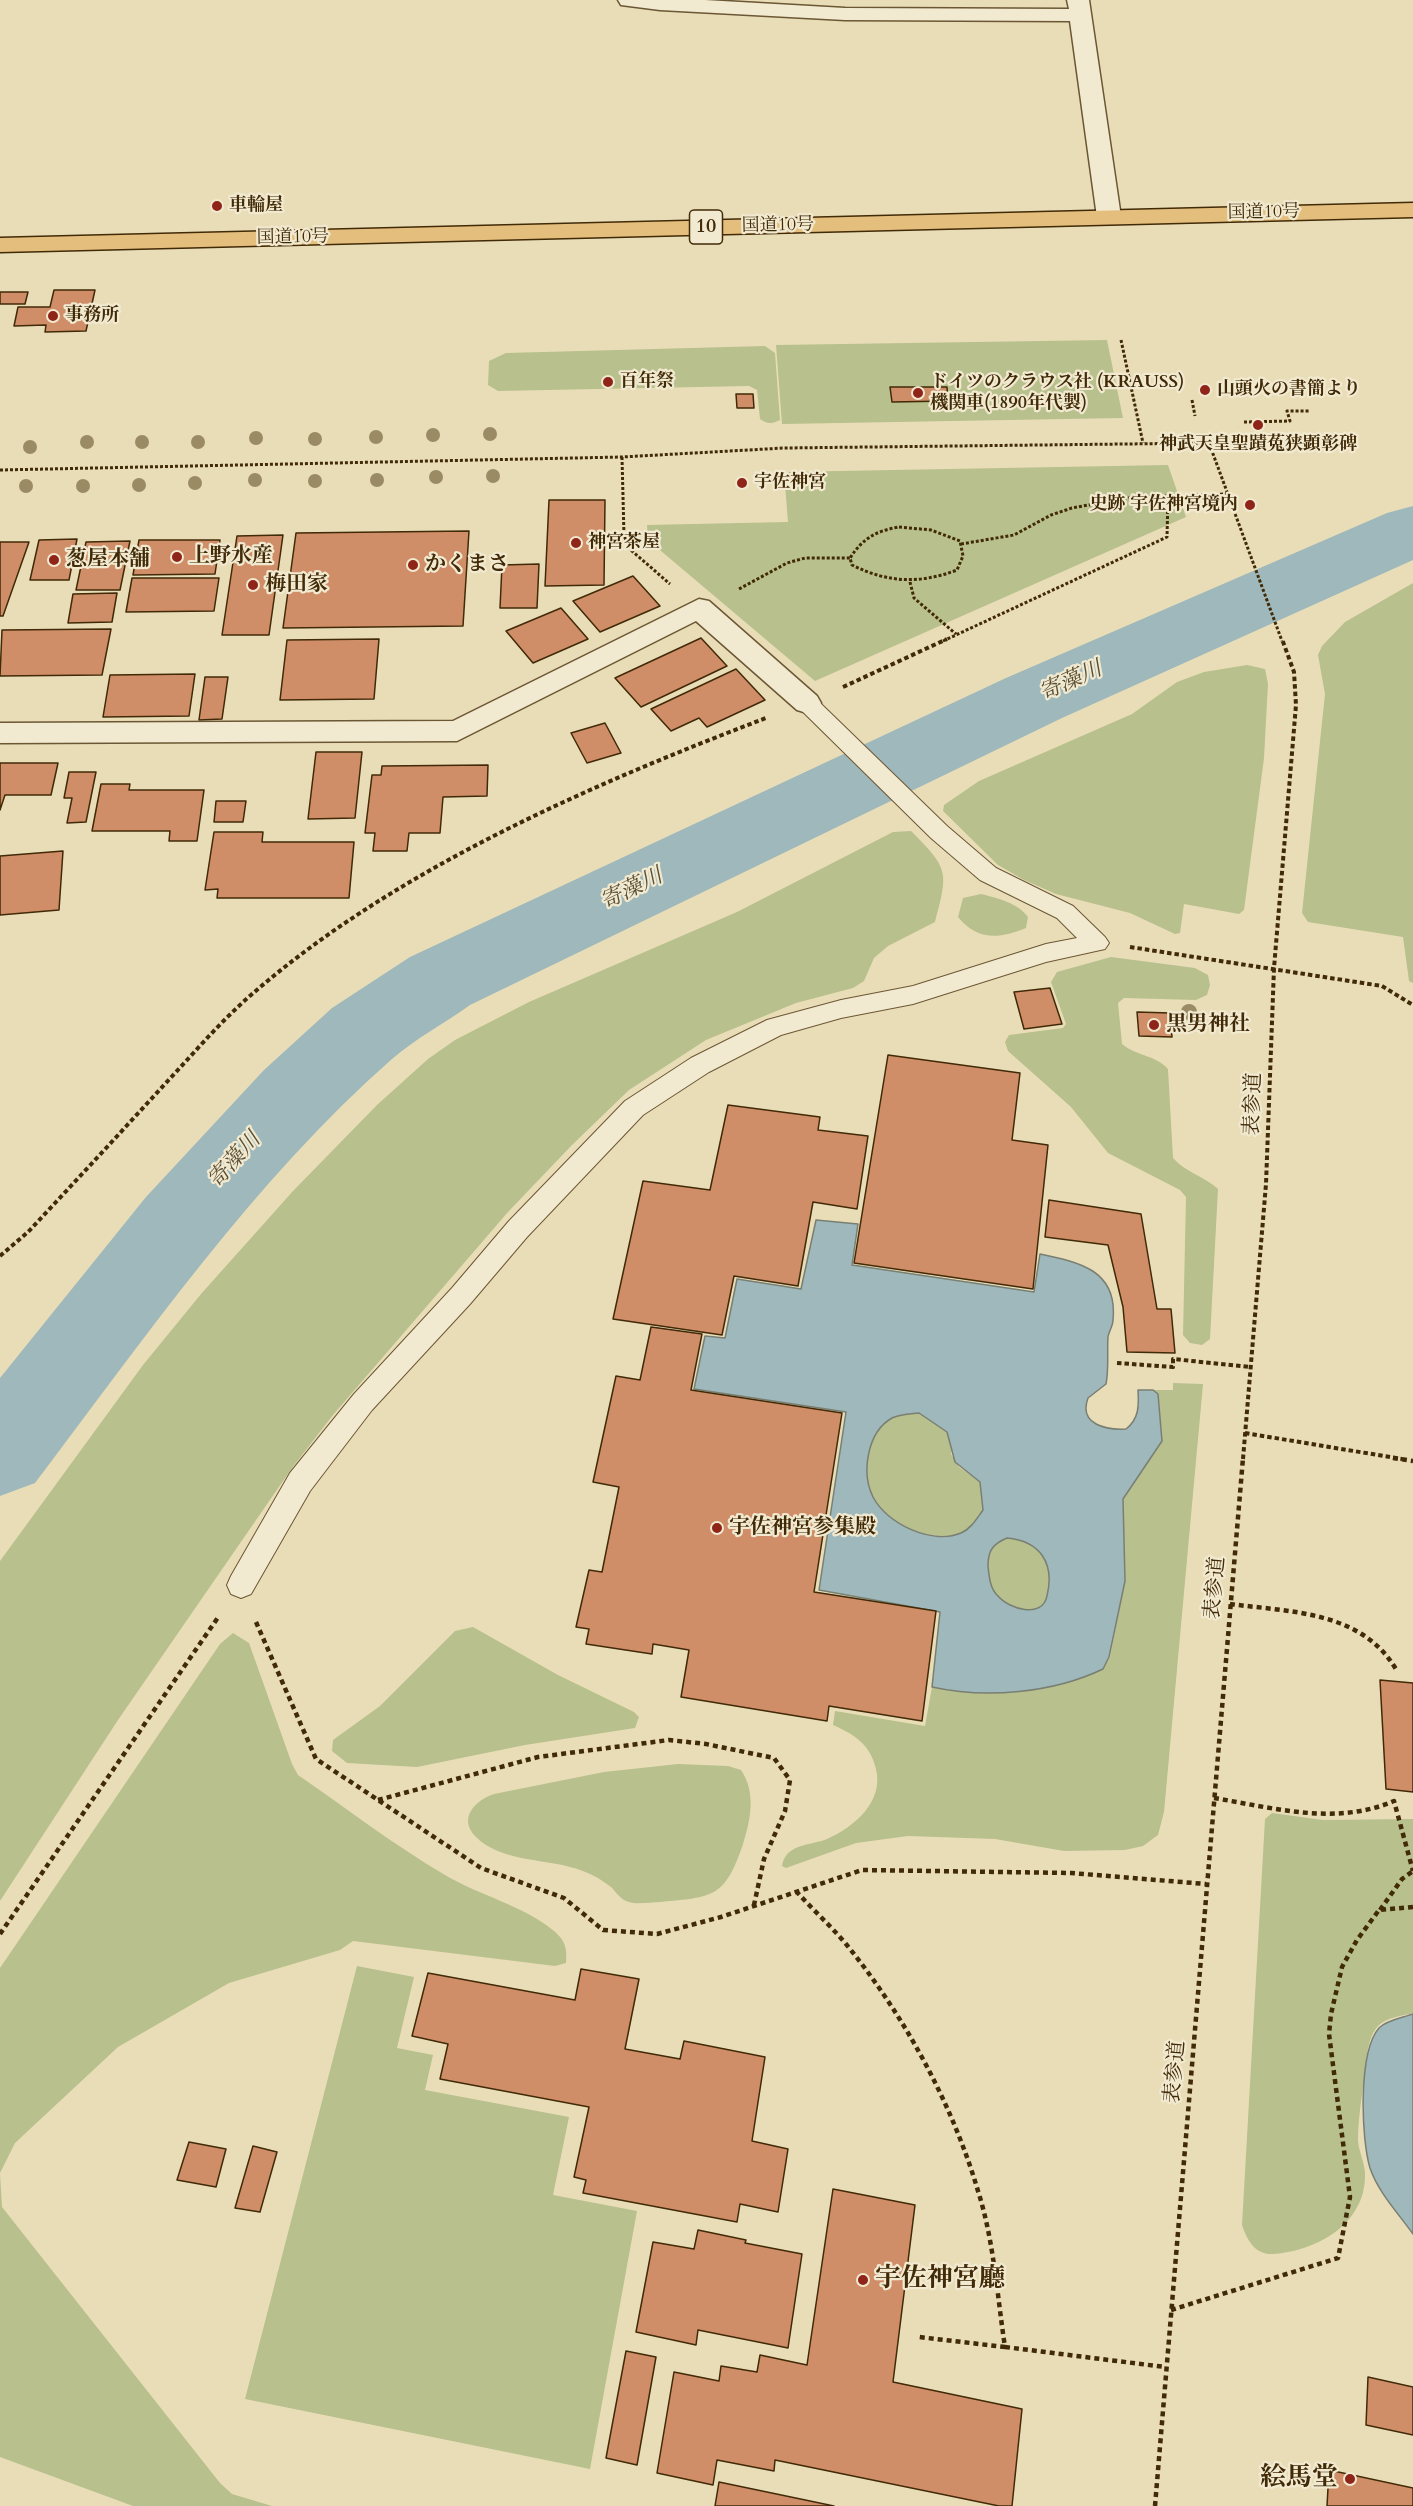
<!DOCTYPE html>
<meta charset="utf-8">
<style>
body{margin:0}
canvas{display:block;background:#e9ddb7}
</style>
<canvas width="1413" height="2506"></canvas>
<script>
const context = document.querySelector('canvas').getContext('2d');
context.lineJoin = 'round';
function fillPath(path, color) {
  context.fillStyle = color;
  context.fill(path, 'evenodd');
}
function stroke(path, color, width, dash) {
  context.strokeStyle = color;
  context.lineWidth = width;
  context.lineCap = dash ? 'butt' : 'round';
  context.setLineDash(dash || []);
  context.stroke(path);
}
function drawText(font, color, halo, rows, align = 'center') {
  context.font = font + ' Cardo,"Noto Serif JP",serif';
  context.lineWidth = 4.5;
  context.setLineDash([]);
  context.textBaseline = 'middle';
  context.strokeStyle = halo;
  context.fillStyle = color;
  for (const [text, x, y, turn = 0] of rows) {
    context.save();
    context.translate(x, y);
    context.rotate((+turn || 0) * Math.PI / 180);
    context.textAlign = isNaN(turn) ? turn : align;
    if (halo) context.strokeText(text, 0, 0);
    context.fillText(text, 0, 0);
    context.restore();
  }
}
fillPath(new Path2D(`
 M1107,340l16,78 -341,6 -6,-79z
 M765,346l10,7 5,67c-8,4 -13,4 -20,-1l-3,-29 -8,-4 -251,5 -10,-6 1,-24 17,-8z
 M1168,465l18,52 -371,164 -167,-141 -1,-15 141,-3 -4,-50z
 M1413,583v400l-4,-2 -6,-44 -95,-15 -6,-9 23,-219 -7,-39 4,-9 23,-24z
 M1247,665l18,4 3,15 -4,74 -20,152 -5,4 -55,-10 -4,29 -5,1 -45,-21 -74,-19 -32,-14 -26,-15 -55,-54 1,-6 35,-24 153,-67 45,-32 27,-10z
 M911,831c37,37 38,40 24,91l-47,24 -14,12 -10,23 -11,7 -57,15 -90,37 -77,50 -57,55 -64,67 -175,203 -41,53 -174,252 -118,181v-340l143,-196 58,-71 92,-103 84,-86 51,-46 27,-19 74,-38 208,-90 156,-80z
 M981,894c16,4 37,9 47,23l-2,11c-27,11 -48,13 -68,-11l5,-19z
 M1111,957l84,11 13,7 2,10 -3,10 -11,5 -72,-2 -6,5 4,41c14,12 34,11 46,25l5,89c12,14 31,18 45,31l-8,150 -8,6 -12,-2 -7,-8 3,-138 -6,-7 -72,-37 -37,-46 -63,-56 -3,-9 4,-7 54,-7 3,-4 -15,-42 6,-10z
 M1173,1383l30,1 -39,428 -6,23 -15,11 -18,4 -61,1 -69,-12 -87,-3 -52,7 -70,25 -4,-2c4,-23 28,-20 45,-27 27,-12 57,-37 49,-70 -6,-25 -21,-34 -43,-44l2,-14 90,15 7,-39c59,13 115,2 171,-18l7,-12 15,-76 -2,-82 39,-58 -4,-46 -5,-5h20z
 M919,1413l28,19 5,12 -1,10 8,13 21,15 3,28c-6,8 -12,19 -22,23 -29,12 -74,-9 -88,-36 -12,-24 -6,-65 19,-79 9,-4 18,-4 27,-5z
 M1007,1538c33,3 48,25 40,58 -5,23 -38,13 -50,0 -7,-8 -8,-20 -9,-30 0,-16 6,-22 19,-28z
 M473,1627l85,48 76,37 5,5 -4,11 -110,17 -108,22 -70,-4 -15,-12 1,-11 47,-34 75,-75z
 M233,1633l16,10 43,121 6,11c48,33 96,70 147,100 35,21 78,30 109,56 12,10 13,18 12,32l-11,3 -202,-25 -13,9 -111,33 -111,64 -103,96 -15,30 2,34 218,276 12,11 40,12h-139l-133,-49v-489l220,-324z
 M678,1764l50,2 13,4c15,22 10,49 2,74 -18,54 -30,53 -83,58 -11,0 -26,4 -36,-2 -5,-3 -9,-9 -13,-13 -13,-10 -25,-16 -41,-20 -29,-8 -72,-7 -94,-30 -19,-19 0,-37 18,-43l110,-22z
 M1272,1813l51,7 90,-1v194c-11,3 -25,4 -34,12 -12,12 -12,33 -14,48 -3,23 -7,45 -7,68 1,12 8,24 7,36 -1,48 -49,74 -92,77 -18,1 -26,-14 -31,-29l23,-406z
 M357,1966l57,11 -17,71 36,7 -8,35 144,27 -16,78 84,16 -47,258 -345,-70z`), '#b8c08d');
const water = new Path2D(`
 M816,1220l42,4 -6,41 182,27 6,-38c39,8 78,16 73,66 0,6 -4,11 -5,17 -1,16 1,32 -2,47l-18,14c-10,27 19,32 38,31 13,-10 13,-23 12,-39h15l5,4 4,47 -39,58 2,82 -16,76 -6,12c-50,24 -117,30 -171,18l8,-75 -121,-22 27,-178 -152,-23 11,-53 20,2 12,-59 64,10zM919,1413l28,19 8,30 25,20 3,28c-6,8 -12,19 -22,23 -29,12 -74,-9 -88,-36 -12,-24 -6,-65 19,-79 9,-4 18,-4 27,-5zM1007,1538c33,3 48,25 40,58 -5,23 -38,13 -49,0 -8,-7 -9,-20 -10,-30 0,-16 5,-22 19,-28z
 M1413,2014v220c-15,-21 -35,-42 -43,-66 -9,-30 -12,-116 9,-140 8,-8 23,-10 34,-14z`);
fillPath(water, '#9eb8bb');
stroke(water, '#797f73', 1.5);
fillPath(new Path2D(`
 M1413,506v54l-351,158 -592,287c-25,18 -55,34 -78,54 -139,122 -246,278 -357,424l-35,13v-118l146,-181 118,-127 68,-62 78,-51 596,-279 381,-165z`), '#9eb8bb');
const building = new Path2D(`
 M54,290h41l-9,41 -41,1 1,-7 -32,1 4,-19h32z
 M0,292h28l-3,12h-25z
 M890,387h57l1,14 -56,1z
 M736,394h17l1,14h-17z
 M549,500h56l-1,85 -59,1z
 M469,531l-6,95 -180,2 13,-95z
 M283,535l-14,100h-47l15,-99z
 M77,539l-8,41h-39l9,-40z
 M139,540h81l-5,34 -82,1z
 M130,541l-10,49h-44l10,-48z
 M0,542h29l-26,74h-3z
 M539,564l-2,44h-37l2,-43z
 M633,576l27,30 -60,26 -27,-31z
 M132,578h87l-5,33 -88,1z
 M117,593l-5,29 -44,1 5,-29z
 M561,608l27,31 -55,24 -27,-32z
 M111,629l-9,46 -102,1 2,-46z
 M701,638l26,28 -86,41 -26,-29z
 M379,639l-5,60 -94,1 7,-60z
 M736,669l29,31 -58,27 -8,-9 -28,13 -20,-22z
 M195,674l-6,42 -86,1 7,-42z
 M205,677h23l-6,42 -23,1z
 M605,723l16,30 -34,10 -16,-30z
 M316,752h46l-7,66 -47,1z
 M0,763h58l-7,32h-46l-5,15z
 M488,765l-1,31 -44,1 -3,36h-31l-2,18h-34l2,-18h-10l7,-58h9l1,-9z
 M69,772h27l-10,50 -19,1 5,-25h-8z
 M101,784h29l-1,6h75l-7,51h-28l1,-10h-78z
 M216,801h30l-3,21h-29z
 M214,832h49l-1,10h92l-5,56h-132l1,-9 -13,1z
 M63,851l-4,59 -59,5v-59z
 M1050,988l12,36 -38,5 -10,-37z
 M1137,1012l33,1 2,24 -33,-1z
 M888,1055l132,18 -8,67 36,5 -15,144 -179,-26z
 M728,1105l92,12 -2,13 50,6 -11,73 -44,-7 -15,84 -64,-10 -12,59 -109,-16 30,-138 67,9z
 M1049,1200l92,14 16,95h14l4,44 -48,-1 -4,-45 -15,-62 -63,-8z
 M651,1327l51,7 -11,56 151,23 -28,179 122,19 -14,110 -93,-15 -2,15 -146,-24 8,-47 -36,-6 -1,10 -66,-10 3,-15 -13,-2 13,-57 13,2 17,-85 -26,-5 23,-106 24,4z
 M1380,1680l33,3v109l-27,-3z
 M581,1969l58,10 -14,70 55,10 4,-18 81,16 -13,84 36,8 -10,63 -38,-8 -3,18 -154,-29 3,-13 -12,-3 15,-70 -149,-28 8,-35 -36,-8 16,-63 147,27z
 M189,2142l37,7 -10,38 -39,-7z
 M253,2146l24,6 -17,60 -25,-4z
 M833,2189l82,16 -22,177 129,27 -10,97h-13l-224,-46 -1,11 -57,-11 -4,25 -56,-12 17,-101 45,9 2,-15 36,6 3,-17 47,10z
 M698,2230l48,10 -1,3 57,11 -14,94 -90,-18 -2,15 -60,-13 17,-90 41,7z
 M626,2351l30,6 -19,108 -31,-7z
 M1368,2377l45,10v48l-47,-10z
 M1329,2470l84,18v18h-86z
 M719,2482l115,24h-119z`);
fillPath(building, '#cf8d68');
stroke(building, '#412a07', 1.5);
const service = new Path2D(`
 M807,695l8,3 132,128 49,42 77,38 32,31 4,6 -4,6 -59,13 -133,42 -72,14 -60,17 -72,37 -66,43 -116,122 -57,67 -98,106 -62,81 -59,103 -10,4 -10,-4 -4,-9 4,-9 59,-103 64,-79 98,-106 57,-67 116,-120 66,-43 76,-38 74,-20 72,-14 133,-42 31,-6 -20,-20 -77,-38 -49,-42 -132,-130 -3,-5 3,-5z`);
const minor = new Path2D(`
 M618,0h87l140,8 224,1 -2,-9h22l32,217 -4,5h-16l-4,-5 -27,-196 -225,-1 -185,-10 -39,-5z
 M699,599l10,2 108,95 4,7 -4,7 -10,3 -10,-3 -101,-89 -239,120 -457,2v-20l453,-2z`);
const trunk = new Path2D(`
 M1413,203v14l-1413,35v-14z`);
stroke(service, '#6b5733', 2);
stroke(minor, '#6b5733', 3);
stroke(trunk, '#412a07', 3);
stroke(new Path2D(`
 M1121,340l22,103
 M1192,400l3,16
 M1244,422l46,-1 -3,-10h22
 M622,457l2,79 8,15 38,33
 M0,470l622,-13 162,-9 425,-5 73,198
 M899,527l32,3 29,11 3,15 -6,14c-37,14 -69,13 -105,-5l-2,-7c13,-20 26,-27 49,-31z
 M961,544l53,-9 37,-20 21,-7 55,-10 41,-2
 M910,582l4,16 42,36
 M739,589l48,-26 18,-5h45
 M943,641l224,-104 1,-41 58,-2`), '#412a07', 3, [3, 2]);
stroke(new Path2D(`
 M843,687l104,-48
 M1130,947l252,39 31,19
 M0,1256l28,-24c46,-49 92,-99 137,-148 28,-30 55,-62 86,-89 143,-125 339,-210 515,-277
 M1117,1363l56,4v-8l77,8
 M1245,1433l157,26
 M1243,1459l23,-275 8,-216 22,-263 -2,-33 -12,-33`), '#412a07', 4, [4.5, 3]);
stroke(new Path2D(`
 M1393,1458l20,3
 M1230,1604c61,8 133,7 167,67
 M256,1622l60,137 165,109 83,30 39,32 54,4 64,-17 141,-47 209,3 135,11
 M1214,1798c60,10 122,28 180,3l19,70
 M378,1800l160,-43 131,-17 37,4 68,14 16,22 -5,31 -21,48 -10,46
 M796,1891c16,18 34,34 50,53 58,71 106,159 132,247 16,50 19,104 27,156l-86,-10
 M1380,1910l22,-31 11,-8
 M0,1934l219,-318
 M1171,2310l167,-52 12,-61 -21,-163 2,-20 11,-47 15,-27 22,-30 34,-3
 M1005,2347l160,20
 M1155,2506l88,-1048`), '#412a07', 4.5, [5, 4]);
fillPath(service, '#f1e9d0');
fillPath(minor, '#f1e9d0');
fillPath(trunk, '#e4be7c');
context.fillStyle = '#9a8b65';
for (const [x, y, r] of [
 [490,434,7],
 [433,435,7],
 [376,437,7],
 [256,438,7],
 [315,439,7],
 [87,442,7],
 [142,442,7],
 [198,442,7],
 [30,447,7],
 [493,476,7],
 [436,477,7],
 [255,480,7],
 [377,480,7],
 [315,481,7],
 [195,483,7],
 [139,485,7],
 [26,486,7],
 [83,486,7],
 [1189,1012,8]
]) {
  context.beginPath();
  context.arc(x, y, r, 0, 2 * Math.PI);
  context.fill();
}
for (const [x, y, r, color] of [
 [217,206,6,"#8f2418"],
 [53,316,6,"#8f2418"],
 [608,382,6,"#8f2418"],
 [1205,390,6,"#8f2418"],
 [918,393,6,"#8f2418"],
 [1258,425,6,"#8f2418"],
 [742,483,6,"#8f2418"],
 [1250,505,6,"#8f2418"],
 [576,543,6,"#8f2418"],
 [177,557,6,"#8f2418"],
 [54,560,6,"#8f2418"],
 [413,565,6,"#8f2418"],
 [253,585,6,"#8f2418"],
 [1154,1025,6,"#8f2418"],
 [717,1528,6,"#8f2418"],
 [863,2280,6,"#8f2418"],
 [1350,2479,6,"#8f2418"]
]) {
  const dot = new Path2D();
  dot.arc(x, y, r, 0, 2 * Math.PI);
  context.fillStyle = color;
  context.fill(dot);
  stroke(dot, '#f1e9d0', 2);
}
drawText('bold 18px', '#412a07', '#f1e9d0', [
 ["車輪屋",229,206],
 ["事務所",65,316],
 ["百年祭",620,382],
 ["ドイツのクラウス社 (KRAUSS)",930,383],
 ["機関車(1890年代製)",930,404],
 ["山頭火の書簡より",1217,390],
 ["神武天皇聖蹟菟狭顕彰碑",1258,445,"center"],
 ["宇佐神宮",754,483],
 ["史跡 宇佐神宮境内",1238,505,"right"],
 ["神宮茶屋",588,543]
], 'left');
drawText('18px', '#412a07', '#f1e9d0', [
 ["国道10号",1264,213,-1],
 ["国道10号",778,226,-1],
 ["国道10号",293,238,-1]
]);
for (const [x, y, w] of [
 [706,227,33]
]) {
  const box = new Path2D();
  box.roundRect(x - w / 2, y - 17, w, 34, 4.5);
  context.fillStyle = '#f1e9d0';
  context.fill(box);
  stroke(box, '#412a07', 1.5);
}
drawText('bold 20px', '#412a07', null, [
 ["10",706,227]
]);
drawText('bold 21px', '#412a07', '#f1e9d0', [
 ["上野水産",189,557],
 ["葱屋本舗",66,560],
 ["かくまさ",425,565],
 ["梅田家",265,585],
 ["黒男神社",1166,1025],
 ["宇佐神宮参集殿",729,1528]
], 'left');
drawText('21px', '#412a07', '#f1e9d0', [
 ["表参道",1254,1104,-88],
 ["表参道",1216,1588,-85],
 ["表参道",1176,2072,-85]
]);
drawText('italic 22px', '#584e34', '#f1e9d0', [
 ["寄藻川",1071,682,-24],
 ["寄藻川",632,890,-26],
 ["寄藻川",235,1161,-48]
]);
drawText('bold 26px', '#412a07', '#f1e9d0', [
 ["宇佐神宮廳",875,2280],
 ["絵馬堂",1338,2479,"right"]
], 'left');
</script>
